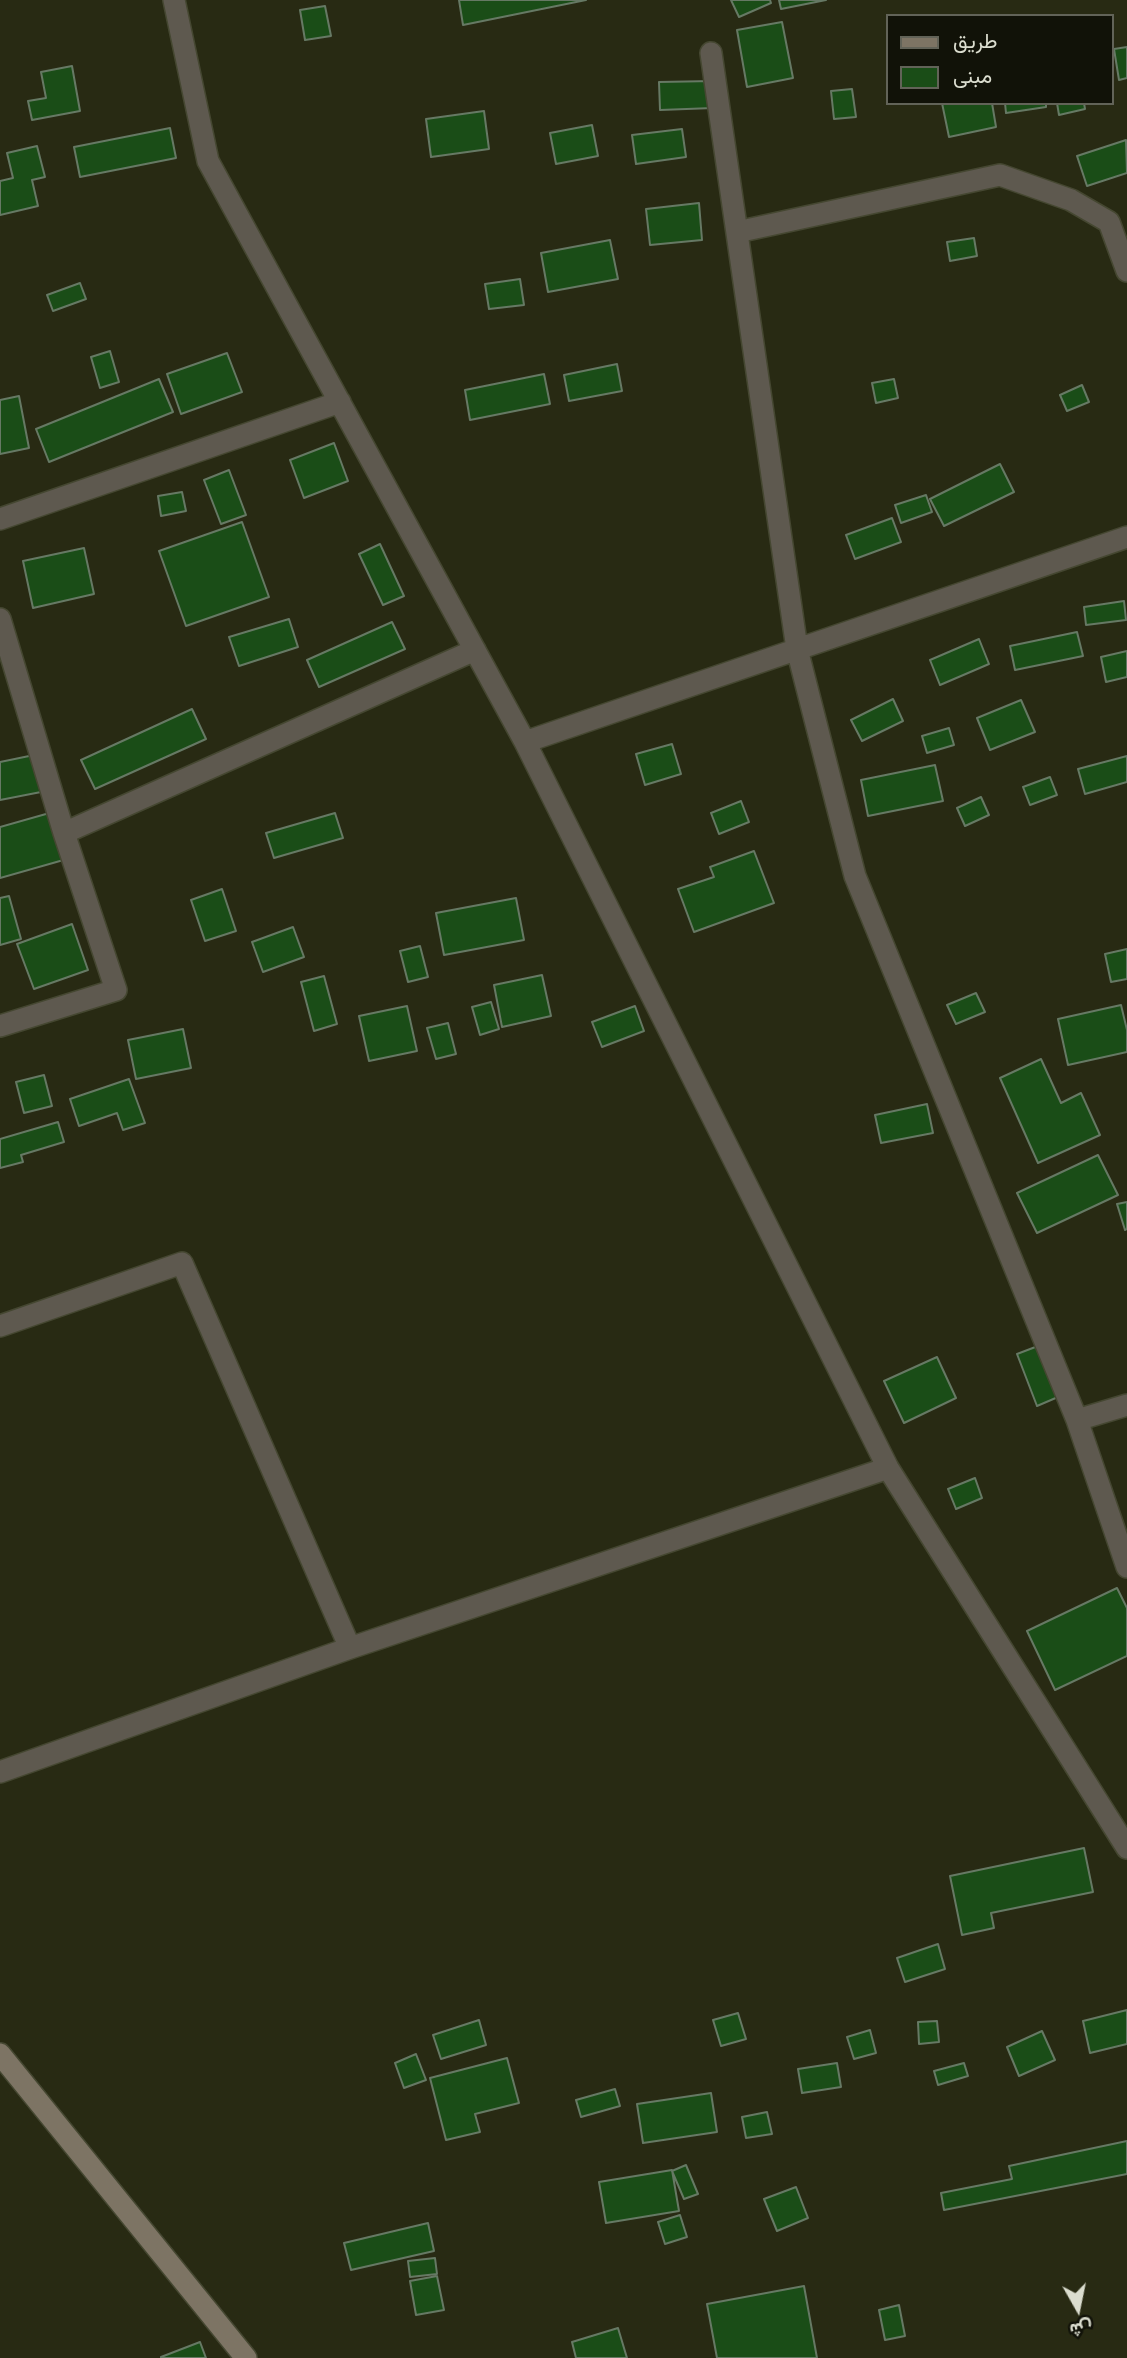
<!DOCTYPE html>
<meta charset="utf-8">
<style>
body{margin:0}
#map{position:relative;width:1127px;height:2358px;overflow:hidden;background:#282a13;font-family:Barlow,Vazirmatn,sans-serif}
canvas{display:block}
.legend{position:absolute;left:886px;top:14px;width:228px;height:91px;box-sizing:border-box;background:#111208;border:2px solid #626358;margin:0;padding:9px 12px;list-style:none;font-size:21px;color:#dbddcf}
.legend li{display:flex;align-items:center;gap:14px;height:35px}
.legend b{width:35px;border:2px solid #626358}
.north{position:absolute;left:1043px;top:2274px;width:70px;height:70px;-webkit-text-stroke:5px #111208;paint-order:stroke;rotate:171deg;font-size:19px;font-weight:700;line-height:28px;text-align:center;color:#dbddcf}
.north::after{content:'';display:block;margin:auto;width:24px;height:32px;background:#dbddcf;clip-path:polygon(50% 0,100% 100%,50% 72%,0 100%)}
</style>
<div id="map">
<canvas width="1127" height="2358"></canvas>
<ul class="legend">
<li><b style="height:9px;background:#7d7464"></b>طريق</li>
<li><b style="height:19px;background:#1a4d17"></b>مبنى</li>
</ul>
<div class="north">ش</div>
</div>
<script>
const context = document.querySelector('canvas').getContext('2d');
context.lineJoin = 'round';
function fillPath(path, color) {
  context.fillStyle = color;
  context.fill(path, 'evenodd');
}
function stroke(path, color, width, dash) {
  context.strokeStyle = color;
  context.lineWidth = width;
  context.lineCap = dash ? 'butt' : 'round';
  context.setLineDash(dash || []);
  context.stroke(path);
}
const building = new Path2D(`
 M459,0h127l-123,25z
 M731,0h39l1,3 -32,14z
 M779,0h47l-45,9z
 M325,6l6,30 -26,4 -5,-30z
 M782,22l11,56 -46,9 -10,-57z
 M1127,47v31l-8,2 -5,-31z
 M72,66l8,45 -48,9 -4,-19 18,-3 -5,-26z
 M713,81v27l-53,2 -1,-28z
 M852,89l4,28 -22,2 -3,-28z
 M942,103h50l4,24 -47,10z
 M1005,103h41v4l-40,6z
 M1057,103h27l1,6 -26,6z
 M484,111l5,38 -58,8 -5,-38z
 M592,125l6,31 -42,8 -6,-31z
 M170,128l6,30 -96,19 -6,-30z
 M682,129l4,28 -50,7 -4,-29z
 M1126,140l1,33 -40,13 -10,-30z
 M37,146l8,31 -13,3 6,26 -38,9v-34l13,-3 -6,-25z
 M699,203l3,37 -52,5 -4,-36z
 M974,238l3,18 -27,5 -3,-19z
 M610,240l8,39 -70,13 -7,-39z
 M520,279l4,26 -35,4 -4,-25z
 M80,283l6,16 -33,12 -6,-16z
 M110,351l9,31 -19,6 -9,-31z
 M227,353l15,39 -61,22 -14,-40z
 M617,364l5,27 -53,10 -5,-26z
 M544,374l6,30 -80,16 -5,-30z
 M159,379l14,33 -124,50 -13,-33z
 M894,379l4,19 -22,5 -4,-20z
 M1082,385l7,17 -22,9 -7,-16z
 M19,396l10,52 -29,6v-54z
 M334,443l14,38 -44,17 -14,-38z
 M1000,464l14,28 -70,34 -14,-27z
 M229,470l17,45 -25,9 -17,-44z
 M182,492l4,19 -25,5 -3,-20z
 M926,495l6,17 -31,11 -6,-18z
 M892,518l9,24 -46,17 -9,-24z
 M242,522l27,75 -83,29 -27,-75z
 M380,544l24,52 -21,9 -24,-51z
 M84,548l10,46 -61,14 -10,-47z
 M1124,601l2,19 -40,5 -2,-18z
 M289,619l9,28 -59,19 -10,-29z
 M392,622l13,27 -86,38 -12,-27z
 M1077,632l6,24 -68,14 -5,-24z
 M979,639l10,25 -49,21 -10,-25z
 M1127,651v26l-21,5 -5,-25z
 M893,699l10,22 -41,20 -11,-21z
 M1021,700l14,32 -45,18 -13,-32z
 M192,709l14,30 -111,50 -14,-29z
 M949,728l5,17 -27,8 -5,-17z
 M672,744l9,30 -36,11 -9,-31z
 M34,755l7,37 -41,8v-38z
 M1127,756v26l-42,12 -7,-25z
 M935,765l8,36 -75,15 -7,-36z
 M1050,777l7,18 -27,10 -7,-18z
 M981,797l8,18 -24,11 -8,-18z
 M741,801l8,21 -30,12 -8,-21z
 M53,812l14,47 -67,19v-51z
 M335,813l8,25 -69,20 -8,-25z
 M754,851l20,52 -80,29 -16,-43 36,-12 -4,-10z
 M222,889l14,42 -31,10 -14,-41z
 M9,896l12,43 -21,6v-47z
 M516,898l8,42 -80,15 -8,-42z
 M72,924l16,46 -54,19 -17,-45z
 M293,927l11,30 -41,15 -11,-30z
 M420,946l8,31 -20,5 -8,-31z
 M1127,949v30l-16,3 -6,-28z
 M542,975l9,41 -49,11 -8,-42z
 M324,976l13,48 -23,7 -13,-49z
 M976,993l9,19 -29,12 -9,-19z
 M491,1002l8,27 -19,6 -8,-28z
 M1121,1005l6,25v22l-59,13 -10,-46z
 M407,1006l10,45 -48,10 -10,-45z
 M635,1006l9,25 -42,16 -10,-25z
 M448,1023l8,31 -20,5 -9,-31z
 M183,1029l8,39 -55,11 -8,-39z
 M1041,1059l20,44 20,-10 19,42 -62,28 -38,-85z
 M44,1075l8,31 -28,7 -8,-31z
 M129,1079l16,44 -22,7 -6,-17 -38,13 -9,-27z
 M927,1104l6,29 -52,10 -6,-28z
 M58,1122l6,20 -43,13 2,7 -23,6v-29z
 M1098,1155l20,40 -81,38 -20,-40z
 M1127,1202v27l-2,1 -8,-26z
 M1038,1346l20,51 -21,9 -20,-52z
 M937,1357l19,41 -52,25 -20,-42z
 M975,1478l7,20 -26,11 -8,-20z
 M1117,1588l10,20v48l-72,34 -28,-59z
 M1084,1848l9,44 -102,21 3,15 -32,7 -12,-59z
 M938,1944l7,25 -40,13 -8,-24z
 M1127,2010v34l-37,9 -7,-32z
 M738,2013l8,26 -25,7 -8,-26z
 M479,2020l7,25 -45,14 -8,-24z
 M937,2021l2,21 -20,2 -1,-22z
 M870,2030l6,23 -22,6 -7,-22z
 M1042,2031l13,29 -36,16 -12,-29z
 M416,2054l10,26 -22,8 -9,-25z
 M507,2058l12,45 -44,11 5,18 -34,8 -16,-62z
 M837,2063l4,24 -39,6 -4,-24z
 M964,2063l4,13 -30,9 -4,-14z
 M615,2089l5,17 -39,11 -5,-17z
 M711,2093l6,39 -74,11 -6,-39z
 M767,2112l5,22 -26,4 -4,-21z
 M1127,2141v33l-183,36 -3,-17 71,-14 -3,-13z
 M686,2165l12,29 -14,5 -12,-28z
 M672,2170l7,41 -73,12 -7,-41z
 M796,2187l12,31 -31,13 -13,-32z
 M680,2215l7,22 -22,7 -7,-22z
 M428,2223l6,28 -83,19 -7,-27z
 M435,2258l2,16 -27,3 -2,-16z
 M437,2276l7,34 -28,5 -6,-34z
 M804,2286l13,72h-100l-10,-54z
 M899,2305l6,31 -20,4 -6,-30z
 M618,2328l9,30h-51l-4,-16z
 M200,2342l6,16h-45v-1z`);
fillPath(building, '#1a4d17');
stroke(building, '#667964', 2);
const street = new Path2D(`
 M174,0l34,161 317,581 363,726 239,380
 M711,53l86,596 58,227 222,544 50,147
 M737,232l263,-57 71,25 38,22 18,49
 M0,519l340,-117
 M0,619l64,214 52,157 -116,36
 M525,742l602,-205
 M64,833l411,-183
 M0,1326l182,-63 168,385
 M1077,1420l50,-15
 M0,1772l350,-124 538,-180`);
const secondary = new Path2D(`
 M0,2054l246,304`);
stroke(street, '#454731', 24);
stroke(secondary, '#454731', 24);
stroke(street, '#5e594f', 21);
stroke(secondary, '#7d7464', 21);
</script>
